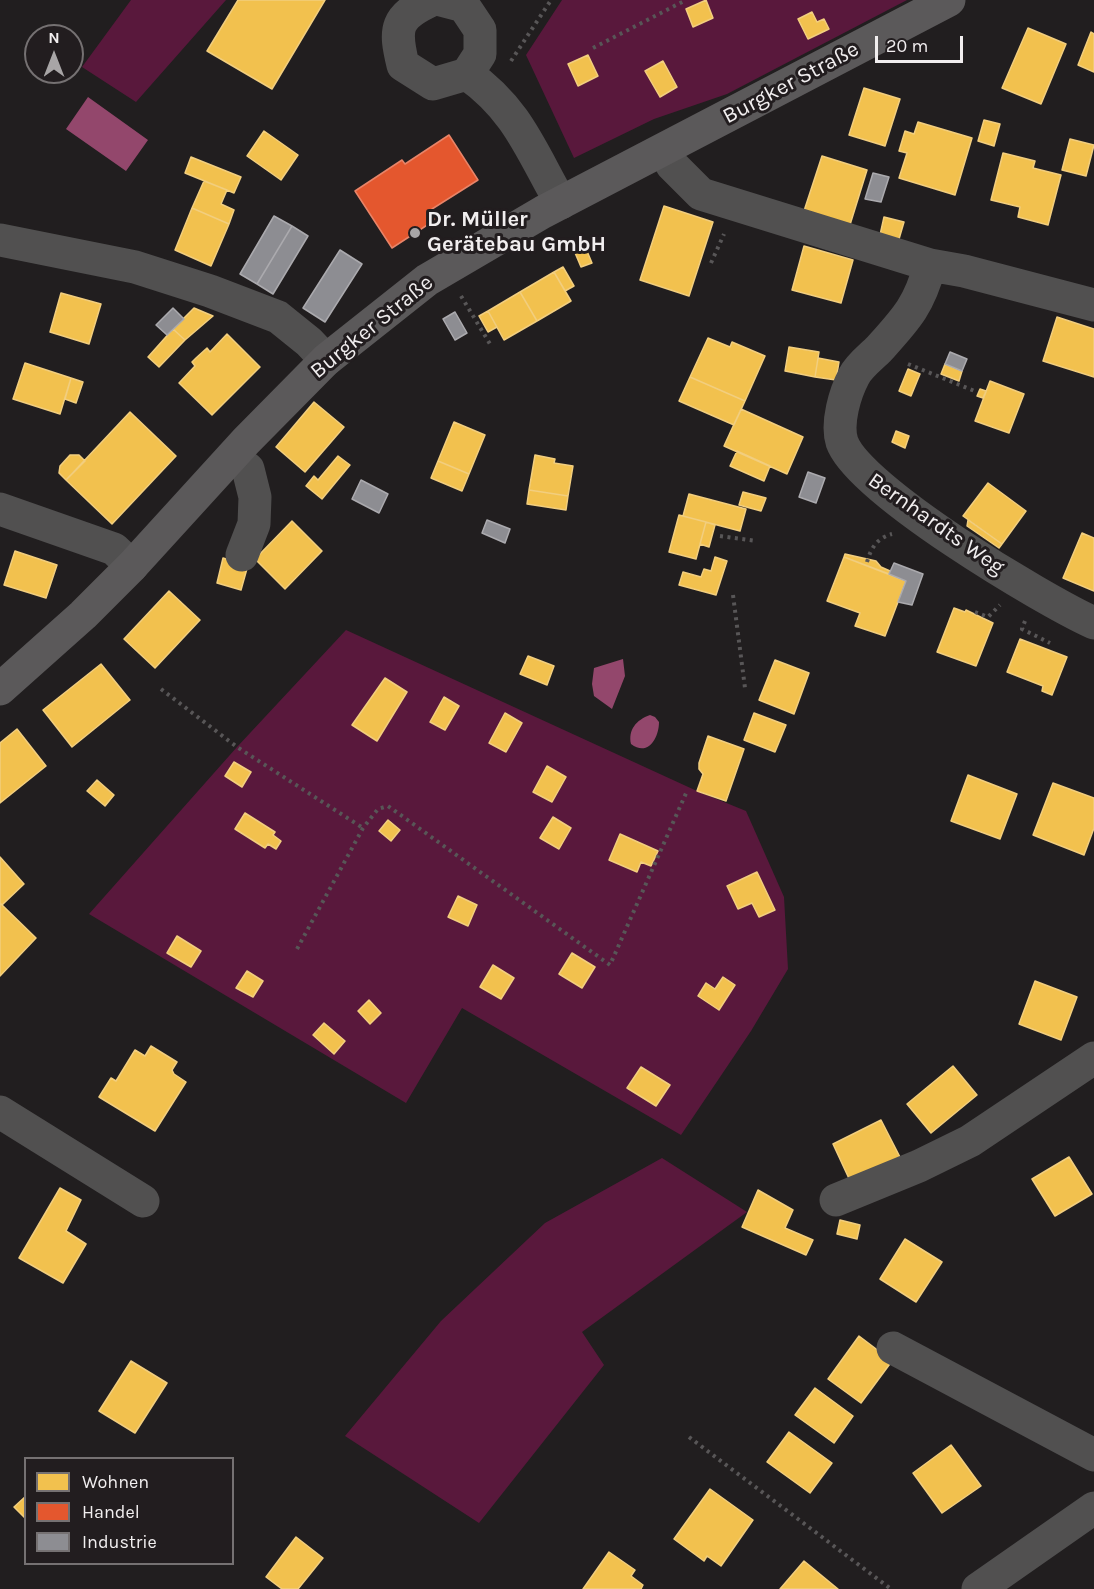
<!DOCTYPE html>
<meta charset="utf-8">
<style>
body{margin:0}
#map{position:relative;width:1094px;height:1589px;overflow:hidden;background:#211e1f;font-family:Karla,sans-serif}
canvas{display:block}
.legend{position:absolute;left:24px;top:1457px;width:210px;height:108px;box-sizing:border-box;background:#221d1f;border:2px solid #757172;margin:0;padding:8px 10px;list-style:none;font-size:18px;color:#f1eeef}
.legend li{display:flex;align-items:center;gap:12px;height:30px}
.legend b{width:30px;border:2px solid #757172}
.north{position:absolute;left:24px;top:24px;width:60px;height:60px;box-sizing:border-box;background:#221d1f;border:2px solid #757172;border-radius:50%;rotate:0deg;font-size:16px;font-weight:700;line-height:24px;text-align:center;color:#f1eeef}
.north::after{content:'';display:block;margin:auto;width:21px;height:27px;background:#a8a5a6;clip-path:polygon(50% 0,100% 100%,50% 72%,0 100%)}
.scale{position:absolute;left:875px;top:36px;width:88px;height:27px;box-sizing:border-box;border:3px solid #f1eeef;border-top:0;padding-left:8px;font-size:18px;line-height:21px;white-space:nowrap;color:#f1eeef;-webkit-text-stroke:4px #221d1f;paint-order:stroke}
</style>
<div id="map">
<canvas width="1094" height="1589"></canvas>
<ul class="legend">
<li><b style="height:16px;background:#f2c14e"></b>Wohnen</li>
<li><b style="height:16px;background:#e4572e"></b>Handel</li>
<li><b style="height:16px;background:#8d8d92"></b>Industrie</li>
</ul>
<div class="north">N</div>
<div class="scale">20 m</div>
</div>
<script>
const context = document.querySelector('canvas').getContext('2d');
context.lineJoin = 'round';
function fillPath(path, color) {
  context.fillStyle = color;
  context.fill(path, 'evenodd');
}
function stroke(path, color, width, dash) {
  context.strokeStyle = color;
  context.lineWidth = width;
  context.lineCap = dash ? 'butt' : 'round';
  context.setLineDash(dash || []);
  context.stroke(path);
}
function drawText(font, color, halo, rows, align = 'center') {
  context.font = font + ' Karla,sans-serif';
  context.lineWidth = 6;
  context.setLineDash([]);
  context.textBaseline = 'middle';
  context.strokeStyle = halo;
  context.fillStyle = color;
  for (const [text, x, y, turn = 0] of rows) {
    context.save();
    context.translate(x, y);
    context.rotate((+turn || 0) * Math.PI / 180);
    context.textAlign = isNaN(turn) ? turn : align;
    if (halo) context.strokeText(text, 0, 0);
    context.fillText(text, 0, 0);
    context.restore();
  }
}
fillPath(new Path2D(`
 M131,0h95l-90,102 -54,-35z
 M562,0h345l-180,94 -73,25 -80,39 -48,-103z
 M346,630l351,161 49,20 38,86 4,72 -37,62 -70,104 -219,-127 -56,95 -317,-189 148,-167z
 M662,1158l85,54 -165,120 22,33 -125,158 -134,-87 96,-115 104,-98z`), '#59183c');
fillPath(new Path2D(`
 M88,97l60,43 -22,31 -60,-42z
 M623,659l2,17 -13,33 -18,-13 -2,-12 2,-16z
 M650,715l5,2 4,5c0,16 -11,35 -28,22 -3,-14 5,-24 19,-29z`), '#93476c');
const homes = new Path2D(`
 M238,0h87l-53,89 -65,-38z
 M706,0l7,18 -20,9 -7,-18z
 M812,12l5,10 7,-3 5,10 -21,10 -10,-20z
 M1028,28l38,16 -25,60 -39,-16z
 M1091,32l3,2v38l-16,-7z
 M588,55l10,21 -20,10 -10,-22z
 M663,61l14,26 -17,10 -15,-26z
 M864,88l36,11 -15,47 -36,-11z
 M984,120l16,4 -6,22 -16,-5z
 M918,122l54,16 -17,57 -56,-17 8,-25 -8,-2 6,-20 9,3z
 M264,131l34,24 -17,25 -34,-24z
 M1070,139l24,6 -8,31 -24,-6z
 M1003,153l32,8 -2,7 28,7 -13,50 -30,-8 2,-10 -29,-7z
 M822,156l45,14 -18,58 -46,-14z
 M191,157l50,20 -7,16 -49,-20z
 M204,181l23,9 -6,14 13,6 -5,14 -37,-16z
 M664,206l49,16 -24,74 -49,-16z
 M192,208l37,16 -18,42 -36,-16z
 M884,217l20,5 -5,17 -19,-4z
 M584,244l8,19 -11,4 -8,-19z
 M804,246l49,14 -12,43 -49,-13z
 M563,267l11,19 -9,5 -11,-19z
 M554,272l17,29 -34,20 -17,-29z
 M520,292l17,29 -33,19 -16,-29z
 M61,293l40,11 -12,40 -39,-12z
 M194,308l19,8 -28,24 -12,-11z
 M488,311l9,16 -9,5 -9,-16z
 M1057,317l37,12v48l-51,-16z
 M173,329l12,11 -26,27 -11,-10z
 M227,334l33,33 -48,48 -33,-32 16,-17 -3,-4 4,-4 11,-10 3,4z
 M708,338l22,9 2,-5 33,14 -20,45 -55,-24z
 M789,347l30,5 -4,25 -30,-6z
 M818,358l21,4 -3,18 -21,-3z
 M25,363l46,15 -11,36 -47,-15z
 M945,364l17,7 -3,10 -18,-7z
 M908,369l12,5 -9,22 -12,-5z
 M690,377l55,24 -11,24 -55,-24z
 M71,378l12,4 -7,21 -11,-4z
 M990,381l34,13 -15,39 -34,-12z
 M980,389l6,2 -3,7 -6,-2z
 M314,402l30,25 -39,45 -29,-25z
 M741,409l62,28 -16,37 -63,-28z
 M130,412l46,44 -64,68 -46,-44z
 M454,422l31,13 -16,39 -31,-13z
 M896,431l13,5 -4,12 -13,-6z
 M737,451l33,15 -6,15 -34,-15z
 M70,455h9l6,6 -19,19 -7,-7 1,-7z
 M535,455l20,4 -1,4 19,3 -5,30 -39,-6z
 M338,456l12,9 -28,34 -16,-13 8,-10 4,4z
 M438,461l31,13 -7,17 -31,-13z
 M988,483l38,28 -24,33 -39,-28z
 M529,490l39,6 -2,14 -39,-6z
 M743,492l23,6 -5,13 -22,-6z
 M689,494l57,15 -6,22 -57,-15z
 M679,515l27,7 -10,37 -27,-7z
 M968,520l34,24 -3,4 -32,-22z
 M292,521l30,30 -37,38 -30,-30z
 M706,522l9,3 -6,22 -9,-3z
 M1082,533l12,5v53l-31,-13z
 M15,551l42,14 -11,33 -42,-13z
 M845,554l31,7 5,6 9,4 -1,3 -45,-17z
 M715,557l12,4 -11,34 -37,-10 4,-13 18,5 3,-8 7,2z
 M844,557l62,24 -21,55 -30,-10 5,-13 -33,-12z
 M223,558l25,7 -7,25 -24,-7z
 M169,591l31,29 -45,48 -31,-29z
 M954,608l11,4 1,-2 27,13 -17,43 -39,-14z
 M1020,639l47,18 -15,38 -10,-4 1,-5 -36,-14z
 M528,656l26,10 -7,19 -27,-11z
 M775,660l34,13 -15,41 -35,-14z
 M101,664l29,36 -58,47 -29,-37z
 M385,678l22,14 -30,49 -25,-16z
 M444,697l15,9 -14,24 -15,-8z
 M505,713l17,10 -16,29 -17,-9z
 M754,713l32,12 -11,27 -31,-12z
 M17,729l29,37 -46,37v-60z
 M708,736l36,13 -18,52 -29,-10 6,-17 -4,-5v-6z
 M234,762l17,10 -9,15 -17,-11z
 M547,766l19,11 -14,25 -19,-10z
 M968,775l49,19 -17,45 -49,-18z
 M97,780l17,15 -9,11 -18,-15z
 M1053,783l41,15v30l-10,27 -51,-20z
 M245,813l30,19 -2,3 8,6 -5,8 -8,-5 -3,4 -30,-19z
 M553,817l18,11 -12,21 -19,-11z
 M388,820l12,10 -9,11 -12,-10z
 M620,834l38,17 -7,15 -10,-4 -4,10 -28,-12z
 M0,857l24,27 -22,21 -2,-2z
 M757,872l18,38 -16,7 -7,-14 -14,6 -11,-23z
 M458,896l19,9 -9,21 -20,-9z
 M0,903l36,35 -36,38z
 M177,936l24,15 -10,16 -24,-14z
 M572,953l23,14 -13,21 -23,-14z
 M493,965l21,13 -13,21 -21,-12z
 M247,971l16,10 -10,16 -17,-9z
 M723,977l12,8 -16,25 -21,-14 8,-13 9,6z
 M1035,981l42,16 -16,43 -42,-16z
 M369,1000l12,13 -11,11 -12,-13z
 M324,1023l21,18 -11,13 -21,-19z
 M151,1046l26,16 -5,8 2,4 12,8 -31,49 -56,-34 12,-19 5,3 19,-31 10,6z
 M953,1066l24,29 -46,38 -24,-29z
 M641,1067l29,18 -14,21 -29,-18z
 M881,1120l21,41 -50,24 -19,-41z
 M1069,1157l23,37 -37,22 -23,-37z
 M60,1188l21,12 -15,31 20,13 -23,39 -44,-25z
 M758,1190l35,20 -8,18 28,12 -7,15 -64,-28z
 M840,1220l20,5 -3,14 -20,-5z
 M905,1239l37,23 -26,40 -36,-23z
 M859,1336l33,25 -31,42 -33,-24z
 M131,1361l36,22 -32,50 -36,-22z
 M815,1388l38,28 -19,27 -39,-28z
 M789,1432l43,31 -22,30 -43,-31z
 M951,1445l30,41 -39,27 -29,-40z
 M710,1489l43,31 -32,46 -14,-10 -3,5 -30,-22z
 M26,1496v23l-12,-12z
 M296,1537l27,21 -25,31h-16l-16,-12z
 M609,1552l26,18 -4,6 12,9 -2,4h-58z
 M804,1561l34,28h-58z`);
fillPath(homes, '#f2c14e');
stroke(homes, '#f2ce7e', 1.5);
const shops = new Path2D(`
 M449,135l29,45 -46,29 6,9 -46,30 -37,-57 47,-31 3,4z`);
fillPath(shops, '#e4572e');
stroke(shops, '#e88468', 1.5);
const industry = new Path2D(`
 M873,173l16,4 -8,25 -16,-3z
 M274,216l18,10 -35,58 -17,-10z
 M292,226l16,10 -35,58 -16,-10z
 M340,250l22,14 -37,58 -22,-14z
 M173,308l11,11 -17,16 -11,-10z
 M455,312l12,21 -12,7 -12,-21z
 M950,352l17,7 -5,12 -17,-7z
 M808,472l17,6 -9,25 -17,-6z
 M361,480l27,14 -9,19 -27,-14z
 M487,520l23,9 -5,14 -23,-10z
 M894,563l29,11 -11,31 -14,-3 8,-21 -17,-7z`);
fillPath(industry, '#8d8d92');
stroke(industry, '#abaaae', 1.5);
stroke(new Path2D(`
 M593,48l93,-48
 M511,61l40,-61
 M711,263l13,-29
 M461,296l29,48
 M908,364l69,28
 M720,536l37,5
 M867,562c4,-14 10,-24 25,-28
 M733,595l12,93
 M975,612l13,5 12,-12
 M1025,621l-3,8 28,14
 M161,689l76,58 126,81
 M297,949l66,-121 15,-19 10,-3 222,159 77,-174
 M689,1437l202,152`), '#585657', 4, [3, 4.5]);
stroke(new Path2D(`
 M432,0c-37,17 -38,28 -29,65l30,19 34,-10 13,-20v-24l-16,-24 -23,-6
 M467,74c51,36 64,77 94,129
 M663,150l9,15 29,29 229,71 34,6 130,34
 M0,240l135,27 75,24 68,26 31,25 17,18
 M930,265c-11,41 -24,54 -51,84 -8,8 -20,17 -25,27 -9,17 -18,47 -12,66 17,48 201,158 252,181
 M232,457l16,12 7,28 -1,27 -12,31
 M0,509l114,40 18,17
 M0,1112l143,89
 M836,1200l83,-34 51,-25 124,-83
 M893,1348l201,107
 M978,1589l116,-81`), '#515050', 33);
stroke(new Path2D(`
 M0,689l83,-74 49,-49 114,-125 80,-81 101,-80 116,-68 406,-212`), '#5b595a', 33);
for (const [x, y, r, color] of [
 [415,233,6,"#a8a5a6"]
]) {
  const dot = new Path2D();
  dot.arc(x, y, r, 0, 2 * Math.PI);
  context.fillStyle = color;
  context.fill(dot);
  stroke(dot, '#221d1f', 2);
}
drawText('22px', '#f1eeef', '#221d1f', [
 ["Burgker Straße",791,83,-28],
 ["Burgker Straße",372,327,-39],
 ["Bernhardts Weg",936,524,35]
]);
drawText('bold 22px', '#f1eeef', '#221d1f', [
 ["Dr. Müller",427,220],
 ["Gerätebau GmbH",427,245]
], 'left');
</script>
